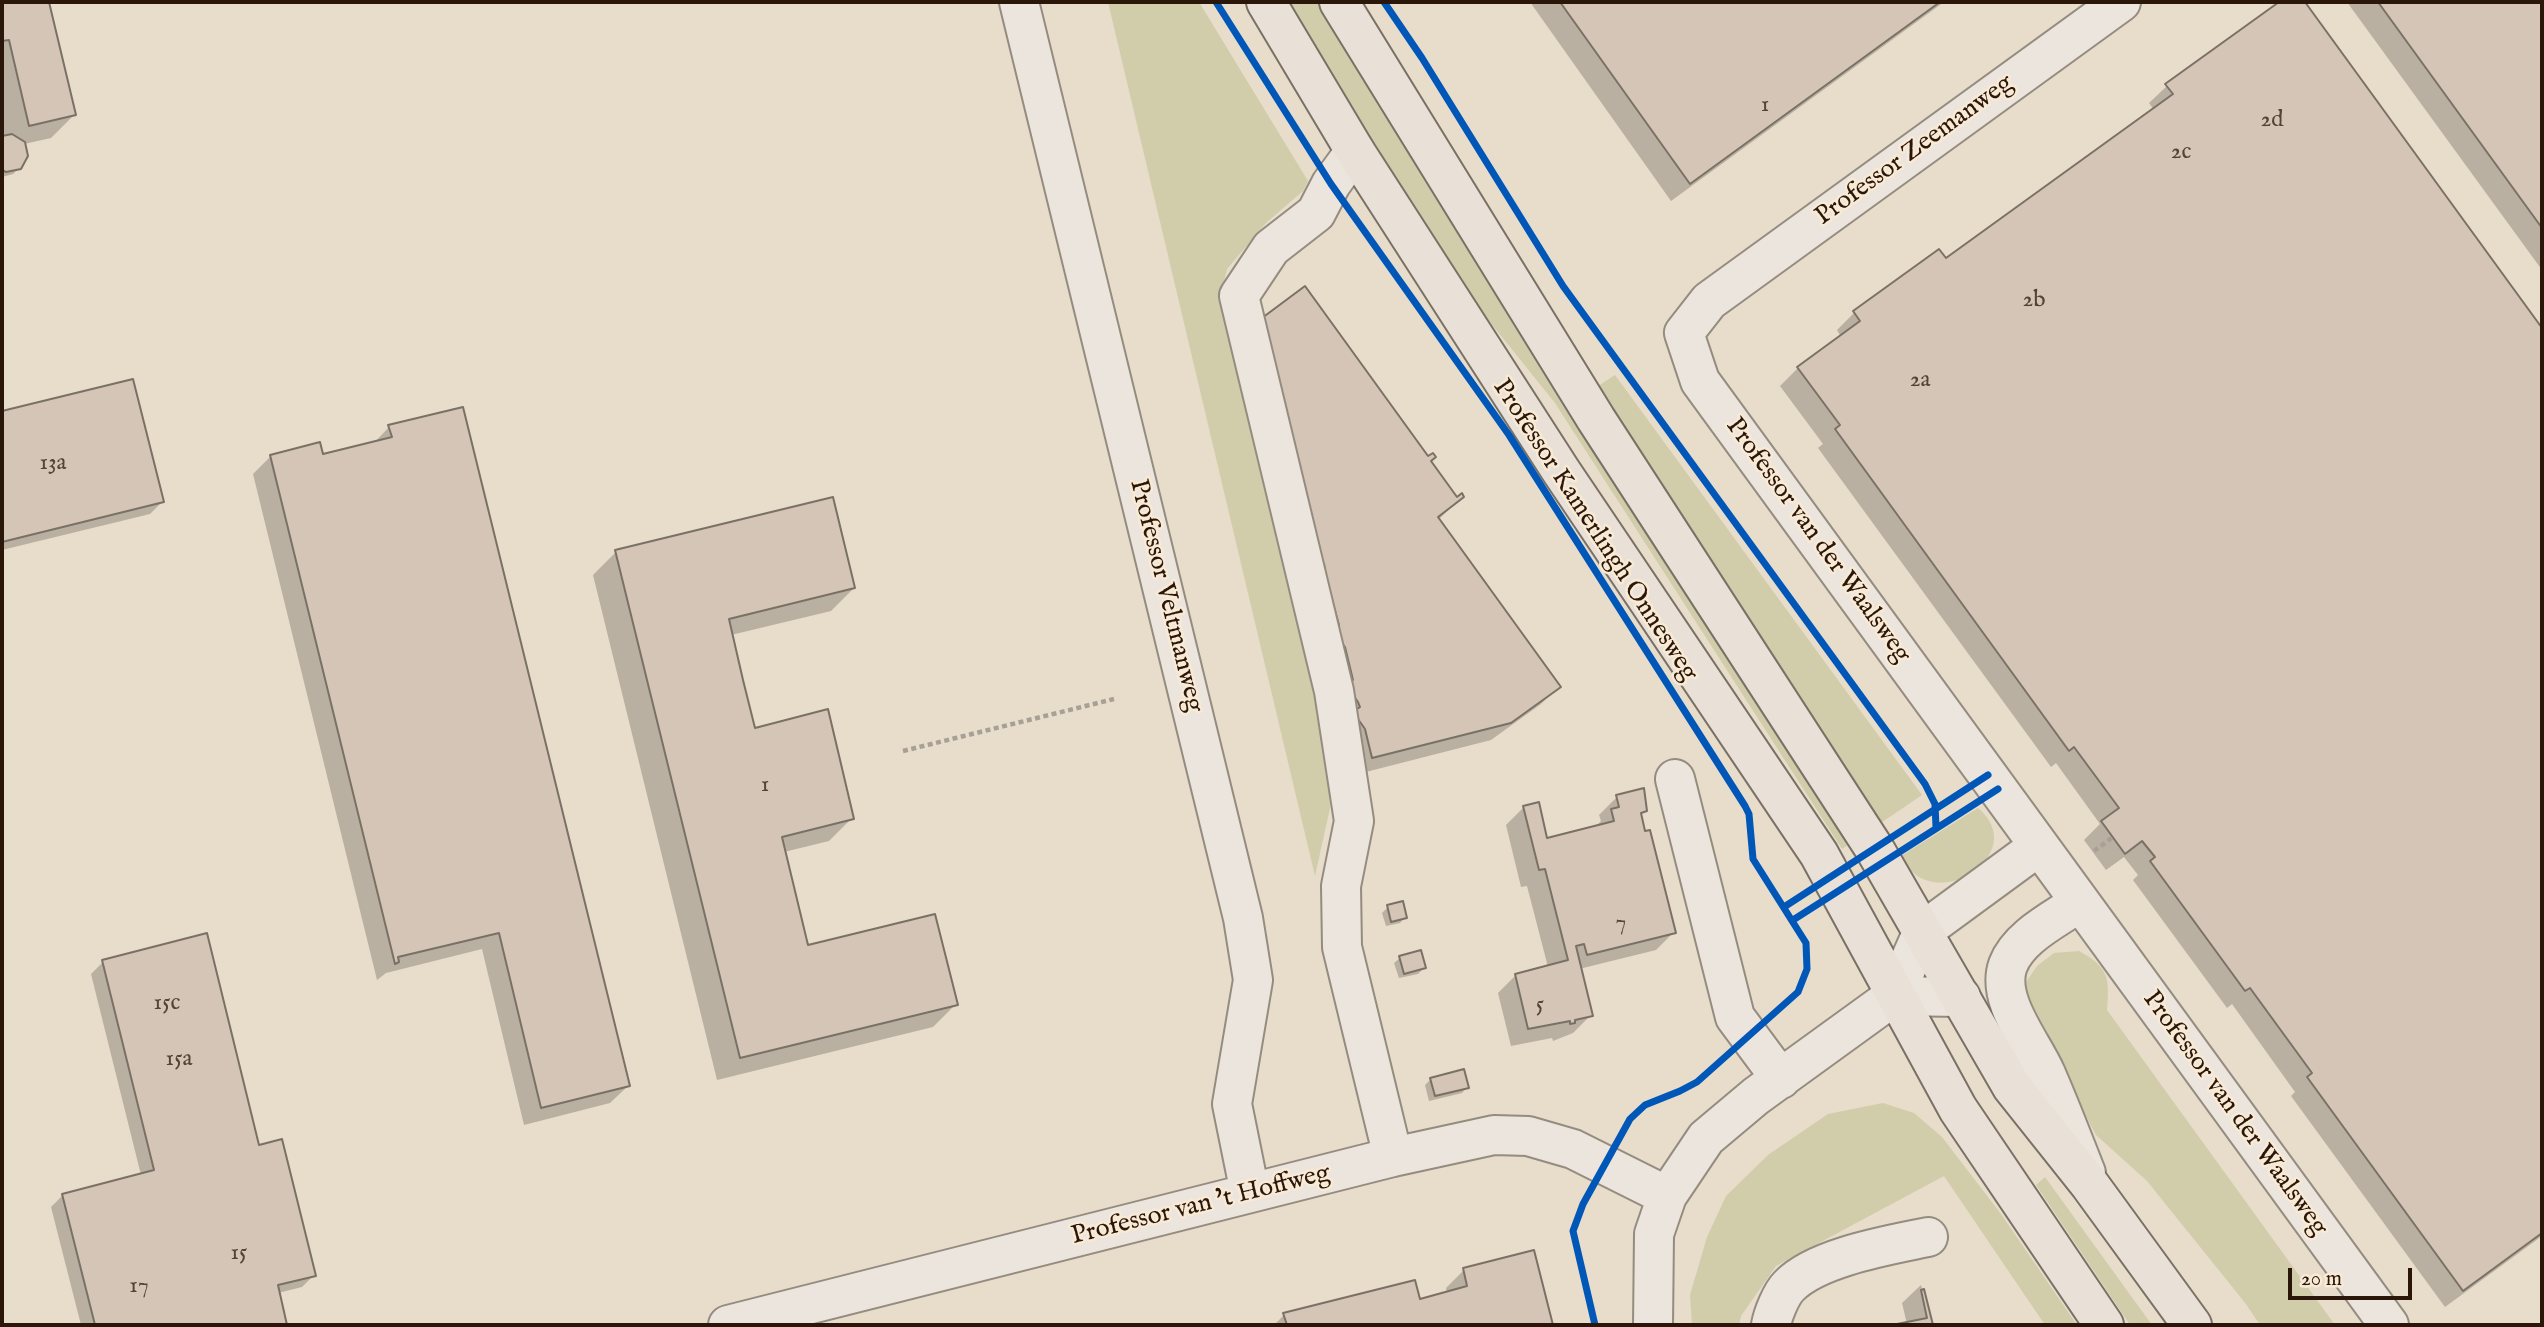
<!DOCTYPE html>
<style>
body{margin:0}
#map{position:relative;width:2544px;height:1327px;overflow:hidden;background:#e8dcca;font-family:"IM FELL English",serif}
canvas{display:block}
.frame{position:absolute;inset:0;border:4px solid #2b160a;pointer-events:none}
.scale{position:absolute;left:2288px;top:1268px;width:124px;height:32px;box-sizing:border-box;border:4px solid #2b160a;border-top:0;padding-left:9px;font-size:21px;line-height:24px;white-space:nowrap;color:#2b160a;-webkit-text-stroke:5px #f8ead4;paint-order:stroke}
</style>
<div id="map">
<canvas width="2544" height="1327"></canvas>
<div class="frame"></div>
<div class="scale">20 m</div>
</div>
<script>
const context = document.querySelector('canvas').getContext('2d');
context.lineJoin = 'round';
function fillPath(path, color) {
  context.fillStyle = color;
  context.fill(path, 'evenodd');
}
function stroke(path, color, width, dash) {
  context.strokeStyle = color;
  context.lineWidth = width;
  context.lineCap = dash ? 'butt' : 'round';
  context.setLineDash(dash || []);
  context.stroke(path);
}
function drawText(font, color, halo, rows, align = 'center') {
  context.font = font + ' "IM FELL English",serif';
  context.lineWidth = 5;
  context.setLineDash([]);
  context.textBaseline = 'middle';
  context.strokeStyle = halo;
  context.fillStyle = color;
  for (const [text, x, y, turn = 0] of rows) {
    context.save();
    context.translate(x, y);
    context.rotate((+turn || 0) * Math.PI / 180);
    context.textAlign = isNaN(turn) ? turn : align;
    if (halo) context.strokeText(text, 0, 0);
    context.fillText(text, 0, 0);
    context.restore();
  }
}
fillPath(new Path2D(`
 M1108,2h91l109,179 -5,10 -37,32 -39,46 -5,21 5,30 101,429 2,59 -15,68z
 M1283,2h36l28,50 505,790 -10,7 -287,-446 -98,-122z
 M1615,375l307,420 -50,34 -280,-439z
 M1978,808c55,46 -47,112 -77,48z
 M2079,951c29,16 31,26 28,59l228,315h-75l-14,-21 -99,-123 -51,-46 -71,-132 -1,-18 13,-19 17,-13z
 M1883,1103l31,10 28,24 59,77 76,111h-32l-101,-149 -168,90 -35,50 -2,9h-47l-2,-30 17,-58 19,-41 42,-41 60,-41z
 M2045,1177l107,148h-22l-94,-140z`), '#d1cdaa');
fillPath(new Path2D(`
 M2,2h45l27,113 -23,23 -27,6 -5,24 -6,6 -11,3v-39h2l-2,-10z
 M1530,2h414l-273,199z
 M2282,2h21l239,329v905l-97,71 -154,-211 4,-4 -63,-88 -5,4 -94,-128 5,-5 -14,-18 -18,13 -22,-30 16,-16 -44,-61 -5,4 -233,-319 5,-4 -43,-58 18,-18 43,-31 -4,-7 17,-17 91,-52 209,-151 -5,-7 18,-17z
 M2347,2h195v268z
 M1245,337l184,124 27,39 6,-3 -24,23 121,166 -18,18 -50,36 -137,35z
 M132,381l30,121 -12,12 -148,36v-137z
 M389,427l239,659 -18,17 -86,22 -42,-176 -96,24 -9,7 -124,-506 18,-18h50l52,-12z
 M616,552l238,36 -23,23 -100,24 23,95 98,88 -23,23 -45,11 23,95 149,57 -23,23 -216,53 -124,-505z
 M1617,797l28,13 -5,6 34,116 -18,18 -77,19 12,46 -18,18 -20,8 -1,-3 -41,8 -13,-53 18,-18 32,-8 -21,-81 -6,1 -15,-62 18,-18 22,33 49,-13 6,-6 -2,-6z
 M1388,907l17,10 -5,6 -14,3 -4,-13z
 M1400,958l24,10 -6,6 -19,4 -5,-15z
 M103,962l155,185 56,128 -12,12 -24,6 8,32h-205l-30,-118 12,-12 78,-20 -50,-201z
 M1431,1079l36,8 -5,6 -33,8 -4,-16z
 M1533,1252l18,73h-277l10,-10 135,-14 28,-8 -1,-5 18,-18z
 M1921,1285l10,40h-27l3,-1 -5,-21z`), '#0003');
const building = new Path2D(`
 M2,2h47l27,113 -47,11 -20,-86 -7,1z
 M1560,2h380l-250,182z
 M2279,2h26l237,326v905l-79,58 -156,-214 5,-4 -62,-85 -5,3 -95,-130 5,-4 -13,-16 -17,13 -24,-33 18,-13 -45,-61 -5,4 -234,-322 5,-4 -43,-58 63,-46 -7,-10 86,-62 7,9 227,-164 -8,-10z
 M2378,2h164v226z
 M12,134l13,8 3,14 -7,13 -15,3 -4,-2v-34z
 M1305,286l123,170 5,-3 3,4 -5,4 26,36 5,-4 2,4 -26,20 123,170 -50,36 -139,35 -7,-29 -12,-17 7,-5 -2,-5 -12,-17 7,-5 -8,-33 -13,-17 7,-5 -9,-32 -11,-17 6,-5 -1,-7 -13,-17 7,-5 -56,-224z
 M133,379l31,123 -162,40v-131z
 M463,407l167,679 -89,22 -42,-175 -101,24 1,5 -4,2 -125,-509 50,-13 3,12 69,-17 -4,-12z
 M833,497l22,91 -126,31 14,61 12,48 73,-19 26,110 -72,18 26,108 127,-31 23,91 -218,53 -125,-508z
 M1644,788l3,23 -6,2 4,18 5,-1 26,103 -89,22 -3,-11 -8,2 17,70 -18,4v3l-5,1v-3l-42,8 -13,-55 53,-14 -23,-91 -6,1 -16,-64 16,-4 8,36 67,-17 -3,-12 8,-2 -3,-12z
 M1403,901l4,17 -16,4 -4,-17z
 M207,933l52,212 23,-6 34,137 -38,9 9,40h-192l-33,-131 92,-24 -52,-210z
 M1421,950l5,18 -22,6 -5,-18z
 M1464,1069l5,19 -34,8 -5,-18z
 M1534,1250l19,75h-266l-4,-12 132,-33 5,19 47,-13 -4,-18z
 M1924,1289l9,36h-41l35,-7 -6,-28z`);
fillPath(building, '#d5c5b6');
stroke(building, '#7a7166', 2);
const minor = new Path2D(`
 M1019,2l224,916 10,62 -21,124 18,89
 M2121,2l-412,299 -25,32 16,48 689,944
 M1355,151l-24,33 -15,29 -45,35 -32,48 95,395 20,130 -13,65 1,61 51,210
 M1675,779l60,238 46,62
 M2080,902c-24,17 -61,34 -72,63 -13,35 25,79 38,109 14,32 27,66 40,99
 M1894,996l67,1
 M728,1325l665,-168 101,-22 34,1 45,13 94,47
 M1653,1325l1,-91 13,-38 39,-58 50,-42 138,-100 29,-65 116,-85
 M1771,1325c2,-11 10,-31 18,-39 28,-29 101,-41 139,-49`);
const major = new Path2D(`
 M1266,2l89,149 206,320 258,383 139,255 146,216
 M1339,2l257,417 278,429 138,239 78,98 102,140`);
stroke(minor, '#958c80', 42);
stroke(major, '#7a7166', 42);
stroke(new Path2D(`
 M903,751l211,-52
 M2094,851l19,-14`), '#a7a097', 4.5, [5, 3.5]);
stroke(minor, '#ebe5dd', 38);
stroke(major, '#e9e1d7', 38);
stroke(new Path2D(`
 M1216,2l115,182 178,251 236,371 4,8 4,45 53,84 1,26 -9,23 -101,90 -17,9 -35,14 -15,14 -47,85 -10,27 22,94
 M1384,2l38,56 141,228 362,498 10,20 1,23
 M1784,907l204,-132
 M1793,920l205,-131`), '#0057b8', 7);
drawText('23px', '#564336', null, [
 ["1",1765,106],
 ["2d",2272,121],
 ["2c",2181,153],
 ["2b",2034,301],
 ["2a",1920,381],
 ["13a",53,464],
 ["1",765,786],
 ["7",1621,924],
 ["15c",167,1004],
 ["5",1540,1006],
 ["15a",179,1060],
 ["15",239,1254],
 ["17",139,1287]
]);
drawText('26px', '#2b160a', '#f8ead4', [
 ["Professor Zeemanweg",1915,151,-36],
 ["Professor Kamerlingh Onnesweg",1594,531,57],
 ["Professor van der Waalsweg",1817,541,54],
 ["Professor Veltmanweg",1165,596,76],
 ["Professor van der Waalsweg",2234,1114,54],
 ["Professor van 't Hoffweg",1201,1206,-14]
]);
</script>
